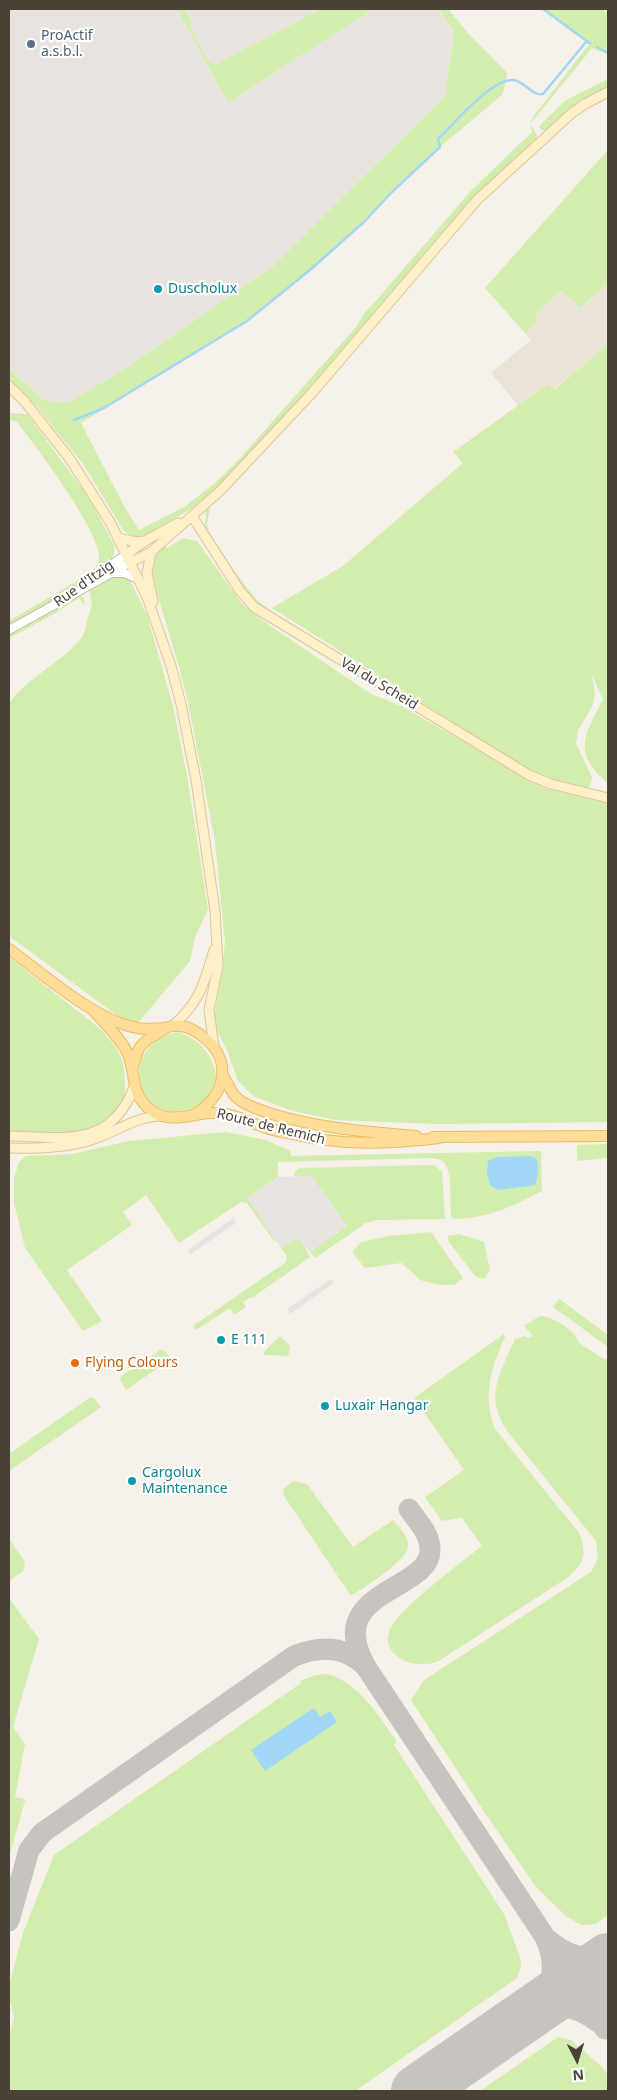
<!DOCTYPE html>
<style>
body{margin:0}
#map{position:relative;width:617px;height:2100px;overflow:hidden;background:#f6f1e9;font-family:"Noto Sans",sans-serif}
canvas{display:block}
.frame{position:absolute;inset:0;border:10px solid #4a4236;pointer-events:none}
.north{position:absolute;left:552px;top:2035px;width:50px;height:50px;-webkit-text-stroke:4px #fff;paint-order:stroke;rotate:175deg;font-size:14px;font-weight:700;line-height:20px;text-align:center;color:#4a4236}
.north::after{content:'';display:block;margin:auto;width:18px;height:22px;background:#4a4236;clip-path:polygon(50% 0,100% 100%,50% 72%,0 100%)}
</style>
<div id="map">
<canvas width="617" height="2100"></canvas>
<div class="frame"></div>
<div class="north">N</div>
</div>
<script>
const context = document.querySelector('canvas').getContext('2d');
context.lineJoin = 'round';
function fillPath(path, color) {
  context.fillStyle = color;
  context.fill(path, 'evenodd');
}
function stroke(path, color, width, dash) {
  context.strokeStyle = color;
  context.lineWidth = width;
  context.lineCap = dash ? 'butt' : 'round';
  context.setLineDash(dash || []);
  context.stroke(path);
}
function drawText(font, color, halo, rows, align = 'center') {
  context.font = font + ' "Noto Sans",sans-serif';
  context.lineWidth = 4.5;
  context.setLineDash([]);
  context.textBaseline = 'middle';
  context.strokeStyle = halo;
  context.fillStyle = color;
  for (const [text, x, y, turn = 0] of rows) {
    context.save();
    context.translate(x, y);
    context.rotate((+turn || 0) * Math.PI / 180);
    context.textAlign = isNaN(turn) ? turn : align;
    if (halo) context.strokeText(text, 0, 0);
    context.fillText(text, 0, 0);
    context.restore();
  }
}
fillPath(new Path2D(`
 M608,283v61l-55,46 -5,-6 -30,21 -27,-32 40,-33 -6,-7 11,-10 1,-11 26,-21 19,17z`), '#eae3d7');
fillPath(new Path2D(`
 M9,9h168l51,94 145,-94h66l15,23 -9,64 -173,171 -152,105 -53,31 -24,-3 -34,-31z
 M185,9h136l-105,55 -8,-3 -19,-35 3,-4z`), '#e8e3de');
fillPath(new Path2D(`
 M177,9h8l7,13 -2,5 18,34 8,3 105,-55h52l-145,94z
 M439,9h9l19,23 40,41 -4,21 -63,53 -48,45 -28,30 -54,48 -63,51 -166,102 43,83 15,24 45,-23 30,-23 28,-28 114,-129 9,-15 8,-8 97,-112 62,-60 -2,-8 3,-7 57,-74 -47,-34h58l7,4v41l-16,-6 -62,76 7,11 -1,5 -85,83 -147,172 -84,91 -29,23 -51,30 -6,-1 -10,-7 -41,-67 -45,-56 -29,-29v-10l34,31 24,3 53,-31 152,-105 173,-171 9,-64z
 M608,79v9l-19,9 -42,33h-6l-2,-4 27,-26z
 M608,150v133l-27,25 -19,-17 -25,21 -1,11 -11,10 -40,-45z
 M608,344v439c-37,-31 -23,-48 -5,-84l-11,-24 3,20 -3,12 -14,23 -2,14 16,33 -1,6 -5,6 -35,-9 -24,-11 -255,-161 71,-42 120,-103 -10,-11 95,-68 6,6z
 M9,413l18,1 62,84 25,47v9l-4,8 -63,48 29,-17 8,5 1,8 -6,-8 -32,20 -38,20v-17l82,-48c4,-6 9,-9 8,-17 -2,-29 -62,-108 -82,-134l-8,-3z
 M210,508l-3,16 1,6c10,15 46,75 60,77l-5,2 -21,-21 -37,-58 1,-20z
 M183,538l14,3 45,63 27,21 102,69 30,12 146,83 61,14v319l-170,2 -103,-4 -43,-9 -39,-15 -15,-15 -11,-31 -11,-21 -2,-10 11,-76 -10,-102 -27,-139 -9,-35 -28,-94c1,-12 3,-19 14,-27l2,2z
 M117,574l12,4 18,37 26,91 15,75 20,128 -13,28 -5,24 -53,63 -11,-2 -117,-86v-232c17,-26 51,-40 71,-64 8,-10 6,-25 12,-33l-3,-21z
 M9,957c22,17 44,35 66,52 13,10 30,22 39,36 10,13 11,26 11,43 0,54 -80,45 -116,46z
 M178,1032c25,8 39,28 39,54 -6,7 -13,18 -20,23 -5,3 -13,3 -19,3 -48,0 -56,-69 0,-80z
 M226,1132l40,8 24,11 1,5 250,-5 1,40c-31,16 -53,27 -89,28l-2,-4c-1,-12 1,-42 -6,-51 -3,-5 -8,-5 -14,-6l-153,4v15l-30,21 28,43h-2l-27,-38 -6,-1 -62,41 -33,-48 -23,17 9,13 -65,45 35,51 -19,10 -58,-83 -11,-45v-25l5,-16 7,-6 46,-2 57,-13z
 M608,1144v14l-31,3v-16z
 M431,1165l5,1 6,6 3,47 -68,1 -11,3 -51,35 -5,-6 37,-26 -36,-50h-17l1,-5 5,-3z
 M431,1232l32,46 -9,7h-14l-20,-5 -18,-17 -37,5 -13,-16 9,-10 28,-6z
 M459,1234l25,8 6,28 -6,9 -9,-3 -26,-34 -1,-6z
 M295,1238h4l11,19 -58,41 -1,-1 -8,5 3,5 -12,8 -4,-7 -34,22 -3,-4 93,-64 1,-5 -6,-9z
 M559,1299l49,36v12l-55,-40z
 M540,1316c14,1 35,14 39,27l25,16h4v556l-12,9 -14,1 -15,-8 -31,-30 -49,-71 -76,-116 13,-20 167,-108 7,-13 -2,-18 -89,-110c-23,-36 -7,-57 8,-92l9,-3 6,2 2,-3 -8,-9z
 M504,1334l1,3c-14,32 -23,58 -10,92l84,104c9,22 5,30 -12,45l-130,84c-14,4 -29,3 -40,-6 -8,-6 -11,-14 -8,-24 5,-20 74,-71 93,-86l-20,-28 -20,3 -17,-24 39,-27 -50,-72z
 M280,1336l10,10 -1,8 -2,2 -22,-1 -2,-2z
 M160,1350l5,1 6,8 -45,31 -6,-10 1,-4z
 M89,1398h5l7,9 -92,64v-17z
 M294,1481l13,3 46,63 40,-27c5,6 14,15 15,23 4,16 -44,44 -57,53l-67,-100 -1,-7z
 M9,1539l16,23 -2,9 -14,10z
 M9,1598l30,41 -26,88 12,17 -10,53 9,2 1,2 -16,56z
 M328,1674c32,10 51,42 69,68l-3,3 110,169 16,43 1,9 -4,12 -162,113h-346v-54l5,-19 -5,-22v-11l14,-52 31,-78 247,-172 -1,-2 16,-6z
 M558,2037l12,3 7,5 27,24 4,6v16h-128z`), '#d3edaf');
fillPath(new Path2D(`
 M311,1176l36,50 -37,26 -13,-14 -16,10 -33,-50 30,-21z
 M233,1218l3,5 -45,31 -3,-4z
 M331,1279l3,4 -44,31 -3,-5z`), '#e7e4e1');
fillPath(new Path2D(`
 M531,1156l6,3c2,9 2,17 -2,26l-37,5 -8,-5 -3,-12 1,-12 9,-4z
 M314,1708l6,9 10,-6 7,11 -72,49 -14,-21z`), '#a1d7f7');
stroke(new Path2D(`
 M543,9l45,33
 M597,47l11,6
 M74,420l30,-12 143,-87 63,-51 54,-48 28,-30 48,-45 -2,-8c16,-15 53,-60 75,-59 12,1 18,16 30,14l43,-52 4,1`), '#a1d7f7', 2.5);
stroke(new Path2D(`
 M366,1667c-45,-78 66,-75 64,-118 0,-16 -13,-28 -21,-40
 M9,1921l20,-71 13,-17 252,-177c27,-11 52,-10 72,11l179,270c15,33 6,58 -21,79
 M608,1955c-25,7 -44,-1 -63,-18l60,92c-10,-22 -12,-44 3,-65
 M527,2015c27,-11 47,-12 71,7`), '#c7c4c0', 21);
stroke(new Path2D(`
 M417,2091l191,-132`), '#c7c4c0', 52);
const tertiary = new Path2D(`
 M113,573h11l15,6
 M85,583l42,-29
 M9,630l122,-68`);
const secondary = new Path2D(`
 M9,386l16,16 45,57 40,63 37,75 24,69 10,38 15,76 19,131 3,55 -9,44 5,37
 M192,516l48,75 14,16 275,168 22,9 57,14
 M119,538l17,4 8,-1
 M151,552l-4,21 6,29
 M127,554l18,-13 33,-18
 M131,562l20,-10 69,-61 92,-98 165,-193 95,-87 13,-9 23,-12
 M172,1026c28,-23 32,-43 42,-76
 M9,1136c53,1 102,13 125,-49
 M9,1148c29,1 61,0 88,-10 22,-8 40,-22 65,-22`);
const primary = new Path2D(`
 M9,949c33,24 85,70 124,78 11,3 21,2 32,1
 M93,1010c11,13 28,28 35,44 8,20 2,36 19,53 23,21 47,4 73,6 15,1 29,9 43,14 9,3 19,5 29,7 50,12 97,10 147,4
 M132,1069c3,-7 4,-16 8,-22 4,-5 9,-9 15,-12 5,-4 11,-8 17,-9 9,-1 19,2 26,7 35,23 31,60 -3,81
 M223,1075c3,6 7,14 11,20 9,10 26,15 38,19 47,14 95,18 144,22
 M433,1137l175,-1`);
stroke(tertiary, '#c2b9ab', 10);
stroke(secondary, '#dcc797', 11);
stroke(primary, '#eebe5f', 12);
stroke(tertiary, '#fff', 8);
stroke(secondary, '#fff0ca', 9);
stroke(primary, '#ffde99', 10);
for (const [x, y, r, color] of [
 [31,44,5,"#5c6f8a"],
 [158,289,5,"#0f9aa8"],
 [221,1340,5,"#0f9aa8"],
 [75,1363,5,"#e8710a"],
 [325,1406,5,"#0f9aa8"],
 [132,1481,5,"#0f9aa8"]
]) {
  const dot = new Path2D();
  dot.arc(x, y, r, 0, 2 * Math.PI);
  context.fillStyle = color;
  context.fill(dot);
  stroke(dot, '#fff', 2);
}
drawText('14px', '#4e5e75', '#fff', [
 ["ProActif",41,36],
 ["a.s.b.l.",41,52]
], 'left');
drawText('14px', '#0d838f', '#fff', [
 ["Duscholux",168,289],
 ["E 111",231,1340],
 ["Luxair Hangar",335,1406],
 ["Cargolux",142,1473],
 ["Maintenance",142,1489]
], 'left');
drawText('14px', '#4a4236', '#fff', [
 ["Rue d'Itzig",84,584,-35],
 ["Val du Scheid",379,684,31],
 ["Route de Remich",271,1127,14]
]);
drawText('14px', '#c56008', '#fff', [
 ["Flying Colours",85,1363]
], 'left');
</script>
